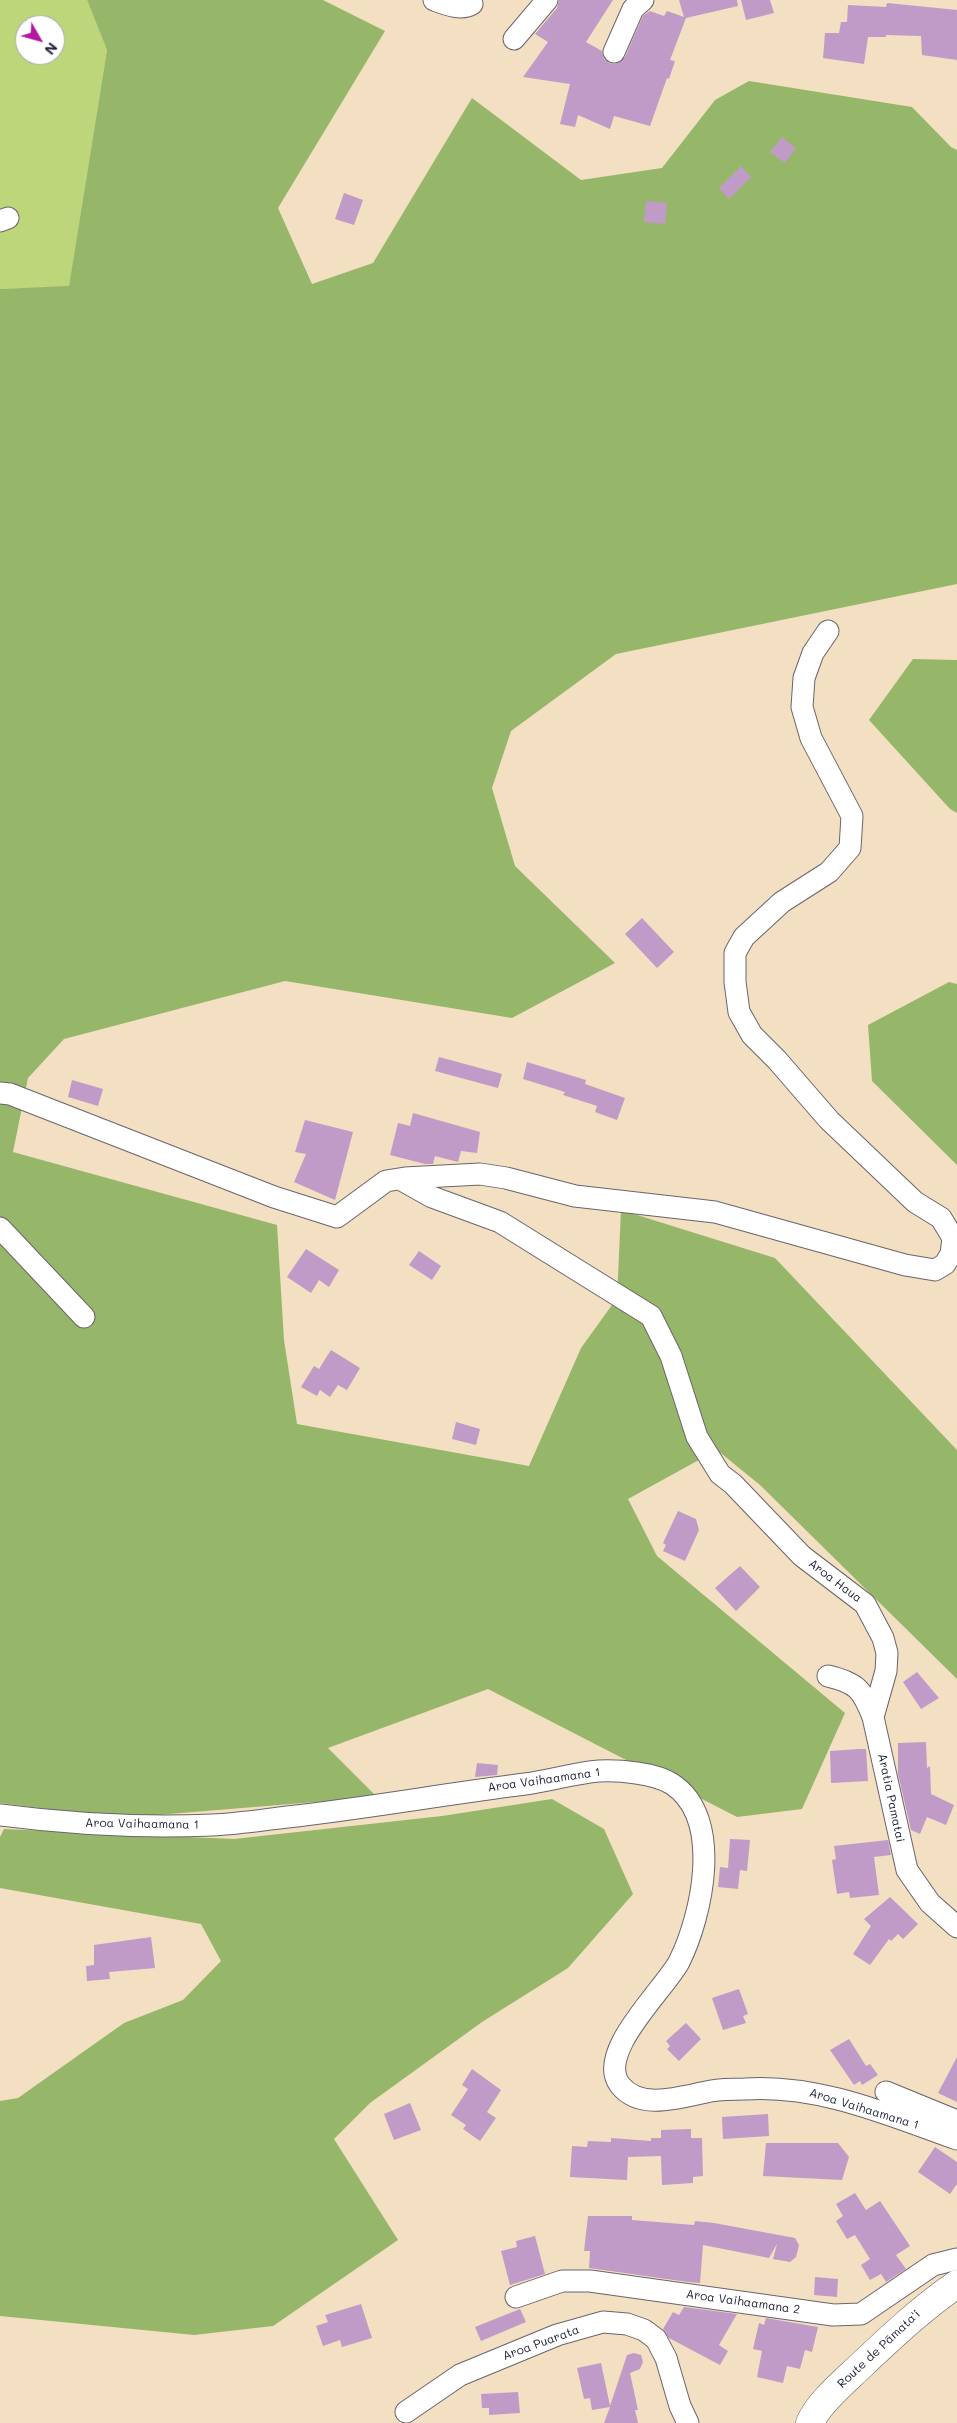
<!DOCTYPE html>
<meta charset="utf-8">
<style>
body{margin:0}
#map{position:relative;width:957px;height:2423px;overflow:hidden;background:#f3dfc2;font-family:Mali,sans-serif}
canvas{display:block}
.north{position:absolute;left:15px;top:15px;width:50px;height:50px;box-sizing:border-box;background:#fff;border:1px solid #a7a7b1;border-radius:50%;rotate:128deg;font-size:14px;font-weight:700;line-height:20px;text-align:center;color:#22223b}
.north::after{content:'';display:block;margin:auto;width:18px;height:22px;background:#b5179e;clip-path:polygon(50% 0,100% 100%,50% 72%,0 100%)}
</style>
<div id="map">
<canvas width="957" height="2423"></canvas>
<div class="north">N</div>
</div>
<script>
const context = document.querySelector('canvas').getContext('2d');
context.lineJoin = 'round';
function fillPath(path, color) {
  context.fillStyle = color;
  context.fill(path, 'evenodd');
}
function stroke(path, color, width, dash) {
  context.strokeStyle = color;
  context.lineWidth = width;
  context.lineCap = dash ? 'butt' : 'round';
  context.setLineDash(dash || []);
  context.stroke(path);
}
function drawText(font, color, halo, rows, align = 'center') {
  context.font = font + ' Mali,sans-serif';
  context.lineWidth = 4;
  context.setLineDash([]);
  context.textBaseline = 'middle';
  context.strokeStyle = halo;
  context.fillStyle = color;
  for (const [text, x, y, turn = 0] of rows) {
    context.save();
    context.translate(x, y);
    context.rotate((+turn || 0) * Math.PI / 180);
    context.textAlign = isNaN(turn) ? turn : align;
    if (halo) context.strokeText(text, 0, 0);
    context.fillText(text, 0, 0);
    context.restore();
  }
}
fillPath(new Path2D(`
 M0,0h87l20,50 -38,237 -69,2zM25,25h30v30h-30z`), '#bdd67a');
fillPath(new Path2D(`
 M87,0h236l62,31 -107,177 34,76 61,-21 99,-165 109,82 81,-12 53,-68 34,-19 163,26 39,40 6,3v434l-341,70 -105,77 -19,57 23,78 100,97 -103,55 -227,-37 -221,58 -36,39 -15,74 264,73 7,115 13,84 232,42 52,-118 36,-50 4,-88 154,48 182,192v229l-197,-194 -43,-35 -89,49 29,57 188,157 -43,96 -65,8 -249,-128 -160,59 49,49 -257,21 -120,-15v-1514l69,-3 38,-236z
 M913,659l44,1v153l-7,-4 -81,-89z
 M949,982l8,2v181l-85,-84 -4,-56z
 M552,1799l52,30 29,65 -65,74 -86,54 -112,81 -36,36 64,101 -125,86 -79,9 -194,-19v-215l18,-3 106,-75 59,-23 38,-39 -20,-37 -201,-36v-51l4,-8 230,10 208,-23z`), '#96b76a');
fillPath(new Path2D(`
 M559,0h54l-27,42 16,9 2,8 5,4 6,1 10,-7 18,-41 7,-5 14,5 3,-5 17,6 -5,-17h58l1,6 -52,12 -16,42 5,1 -6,18 -2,-1 -17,48 -36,-10 -4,13 -32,-14 -3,12 -15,-3 10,-40 -47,-7 25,-35 -13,-8 22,-26z
 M741,0h29l4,13 -28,7z
 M887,3l70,7v50l-35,-5 -1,-19 -35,-1v2h-18l-4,27 -41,-6 2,-25h14l2,-11h6l1,-17 38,2z
 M782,137l14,11 -11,15 -15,-11z
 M741,166l10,11 -22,22 -10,-11z
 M344,193l19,7 -9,25 -19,-6z
 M646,201l21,2 -2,21 -21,-2z
 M642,918l32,34 -17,16 -32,-34z
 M439,1057l63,17 -4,14 -63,-17z
 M527,1062l59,18 -1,4 40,14 -8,22 -22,-8 2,-6 -34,-11 2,-3 -42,-13z
 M72,1080l31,9 -5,17 -30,-9z
 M413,1113l67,19 -3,21 -16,-2 -3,11 -23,-6 -2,8h-8l-35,-9 8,-32 12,3z
 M305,1120l48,12 -18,68 -41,-18 12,-28 -11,-2z
 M306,1249l33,21 -10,17 -10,-7 -8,13 -24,-16z
 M419,1251l22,15 -9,14 -23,-15z
 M331,1350l29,18 -13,22 -9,-5 -8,12 -10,-7 -3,6 -16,-9 13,-21 5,3z
 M456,1422l24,7 -4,16 -24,-6z
 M678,1511l18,8 3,11 -14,31 -22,-10 3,-6 -3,-2z
 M740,1566l20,21 -24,24 -21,-23z
 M917,1672l22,26 -18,11 -18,-27z
 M926,1742l1,26 3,-2 1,28 23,11 -8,20 -19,-8 -7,17 -9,-4 -13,-56v-31z
 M859,1749h7l2,32 -37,2 -1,-32z
 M477,1763l21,2 -1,10 -22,2z
 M730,1839l20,1 -3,31 -7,-1 -2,19 -20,-2 2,-20 8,1z
 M888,1840l3,15 -17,2 5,38 -29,3 -1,-6 -12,2 -5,-34 4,-1 -2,-13z
 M890,1897l28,27 -15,15 -5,-5 -7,7 -2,-2 -19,26 -17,-11 18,-28 -7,-7z
 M151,1937l4,31 -46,4 1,7 -23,2 -1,-15 8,-1v-20z
 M739,1989l9,25 -5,2 3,7 -23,7 -11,-32z
 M686,2023l15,16 -22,22 -12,-12 3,-3 -4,-5z
 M849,2039l17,27 4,-2 8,11 -16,10 -2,-4 -6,4 -24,-35z
 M957,2057v45l-19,-9z
 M472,2069l29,21 -14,22 9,6 -16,23 -17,-12 3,-4 -15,-10 17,-26 -6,-4z
 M410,2103l11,27 -27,10 -10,-26z
 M768,2114l1,22 -46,3 -1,-22z
 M691,2129v9h11l1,38 -10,1v6l-31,2 -1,-29 -33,1 -1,23 -57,-3 2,-31 15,1 1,-6 23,1v-4l40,3v-3h10v-8z
 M766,2143h72l11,14 -7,23 -79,-4z
 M935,2147l22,15v22l-7,10 -32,-22z
 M855,2193l11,17 14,-9 30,45 -14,9 10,14 -20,13 -5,-8 -11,6 -9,-15 9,-6 -15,-24 -8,4 -11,-18 7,-5 -7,-12z
 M588,2216h44v4l62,5 1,-4 19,2 81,15 4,7 -3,12 -6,5 -17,-3 4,-15 -8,14 -66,-13 -3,38 -12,-1 -99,-14 1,-17h-6z
 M535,2236l10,38 -35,11 -9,-34 16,-4 -1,-6z
 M815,2277l23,2 -1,18 -23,-2z
 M361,2304l11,34 -30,9 -2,-7 -17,6 -7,-20 12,-4 -3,-7z
 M684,2307l53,7 -18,31 9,6 -8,14 -51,-27 -6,-9 10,-17 6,3z
 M520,2309l6,13 -45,19 -6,-14z
 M766,2318l52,9 -6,25 -7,-2 -5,19 -13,-3 -4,17 -26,-6 5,-26 -9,-2 6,-26 5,2z
 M634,2353l7,2 2,7 -3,7 -10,4 8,37h-3l3,13h-34l6,-16 -18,3 -2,-12 -6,1 -7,-31 24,-5 9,43 17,-51z
 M518,2392l2,21 -31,2v-7h-7l-1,-14z`), '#c09bc7');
const street = new Path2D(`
 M434,0c11,4 27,11 38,4
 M514,39l33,-39
 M614,52l19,-43 10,-9
 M0,221l8,-3
 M0,1093l10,1 264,103 63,20 49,-36 19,-3 75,-4 26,4 69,18 140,16 190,53 30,5 10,-6 6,-10 2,-16 -12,-20 -26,-16 -86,-82 -52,-60 -25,-25 -13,-23 -4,-30v-29l9,-16 38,-35 47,-30 21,-24 2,-32 -41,-78 -9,-31 2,-29 9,-25 15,-22
 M400,1179l32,18 68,25 151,94 20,40 26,81 23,37 13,10 69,72 63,48 18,34 4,15 -1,18 -13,46
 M0,1228l84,89
 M828,1676c29,7 34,13 45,41l34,153 23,33 27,24
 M0,1815c70,9 141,13 212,10 25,-1 50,-5 75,-8 80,-9 158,-23 238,-33 25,-3 49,-11 74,-13 20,-1 56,2 73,13 52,34 30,132 7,178 -15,28 -84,91 -59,123 21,27 64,11 91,6 11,-2 23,-2 34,-2 74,-5 144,26 212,50
 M886,2092l71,29
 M516,2297l46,-16h28l243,34 28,-1 72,-49 24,-6
 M406,2412l54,-37 97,-40 46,-13 24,2 17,6 12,9 10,19 14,48 8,17`);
const secondary = new Path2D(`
 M810,2423c6,-16 29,-37 42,-49 34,-32 67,-64 105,-90`);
stroke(street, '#6b646a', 23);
stroke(secondary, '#6b646a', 29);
stroke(street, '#fff', 21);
stroke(secondary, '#fff', 28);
drawText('12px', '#22223b', '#fff', [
 ["Aroa Haua",835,1581,37],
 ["Aroa Vaihaamana 1",544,1780,-8],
 ["Aratia Pamatai",891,1798,78],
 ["Aroa Vaihaamana 1",142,1824,1],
 ["Aroa Vaihaamana 1",864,2109,17],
 ["Aroa Vaihaamana 2",743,2302,8],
 ["Aroa Puarata",541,2343,-20],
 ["Route de Pāmata'i",879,2349,-43]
]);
</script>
